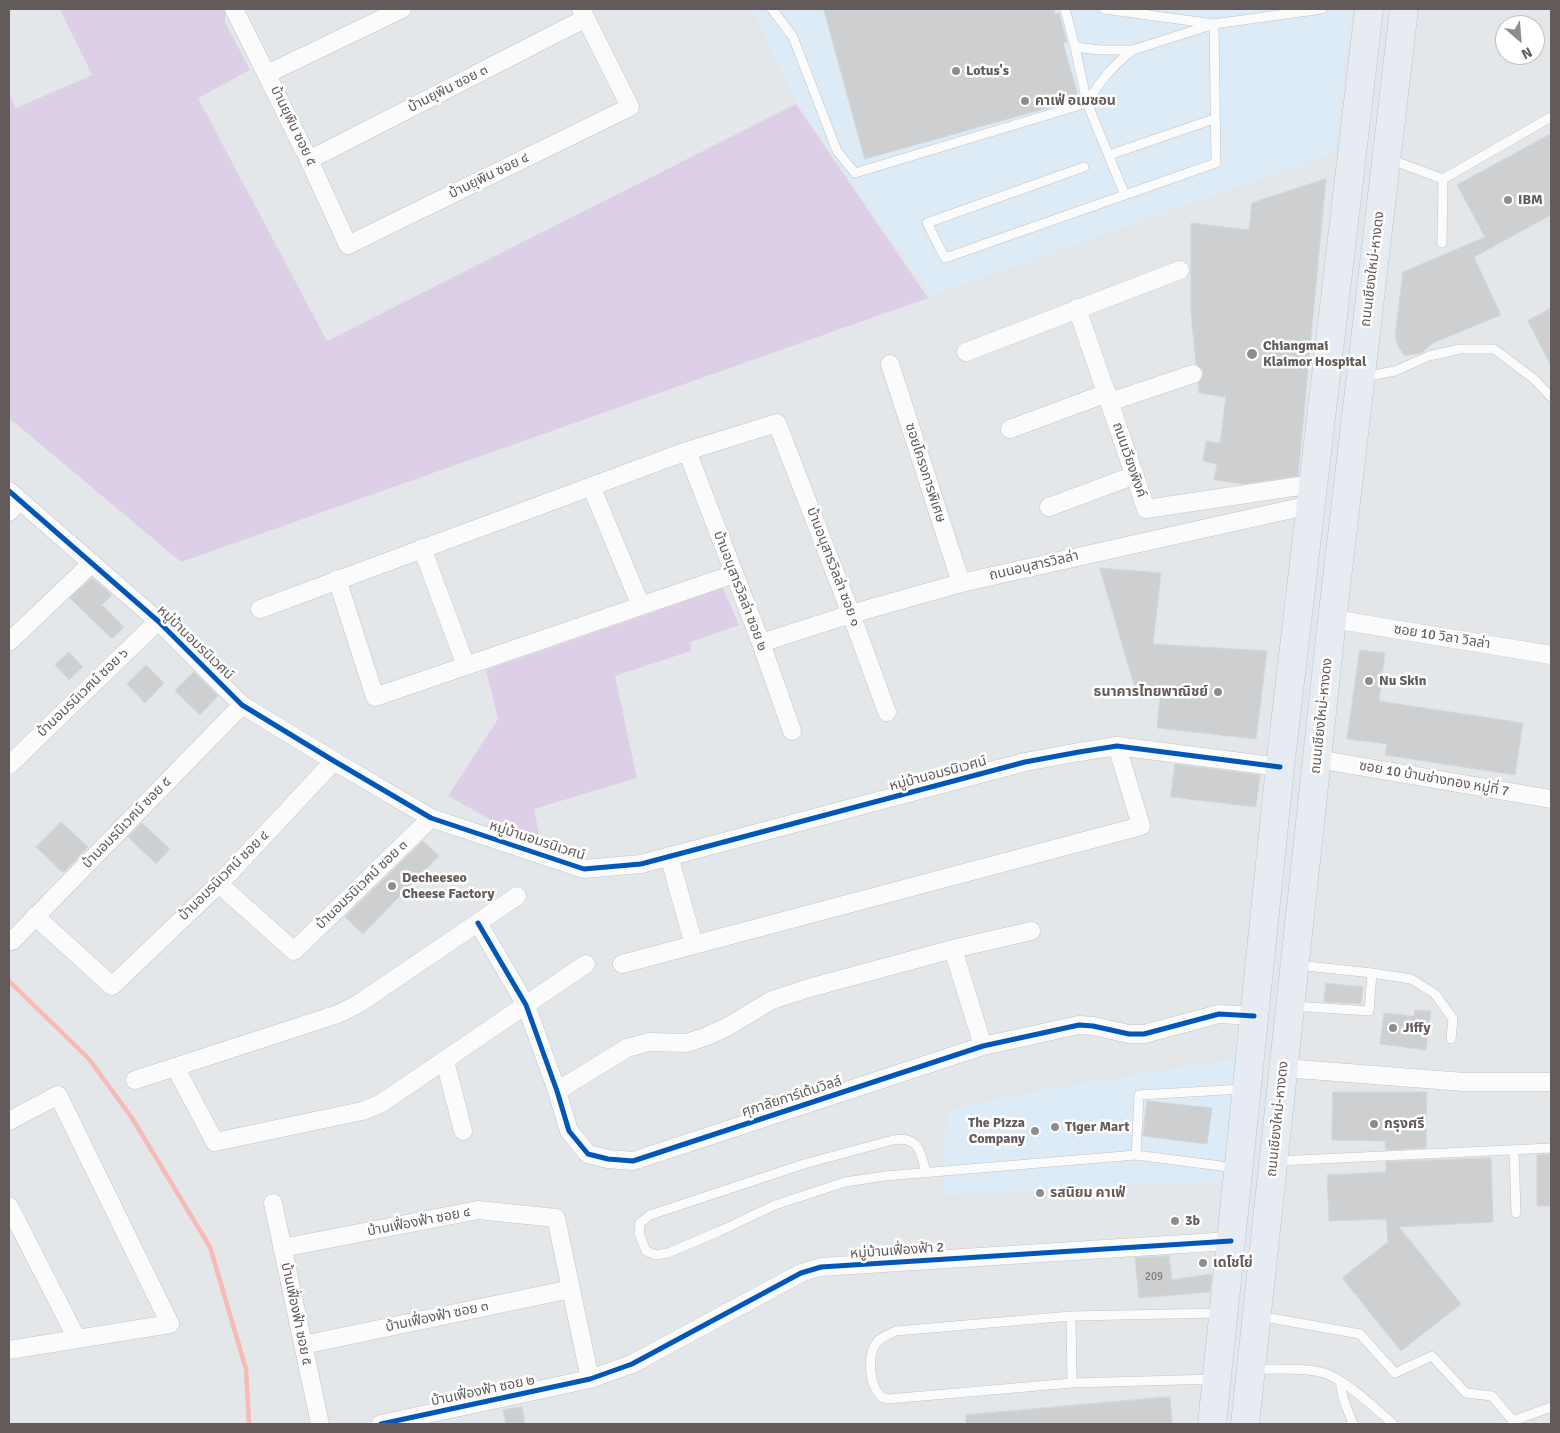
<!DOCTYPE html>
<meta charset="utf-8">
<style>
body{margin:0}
#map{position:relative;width:1560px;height:1433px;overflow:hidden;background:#e4e7ea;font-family:Signika,sans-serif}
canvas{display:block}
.frame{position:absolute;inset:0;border:10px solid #635b5a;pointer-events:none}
.north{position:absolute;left:1495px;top:15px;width:50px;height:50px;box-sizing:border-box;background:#fff;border:1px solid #c1bdbd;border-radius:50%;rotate:153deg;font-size:14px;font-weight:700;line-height:20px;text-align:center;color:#635b5a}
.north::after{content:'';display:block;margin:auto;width:18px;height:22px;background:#908c8c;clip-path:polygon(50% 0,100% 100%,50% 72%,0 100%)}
</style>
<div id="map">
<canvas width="1560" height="1433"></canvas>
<div class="frame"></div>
<div class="north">N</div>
</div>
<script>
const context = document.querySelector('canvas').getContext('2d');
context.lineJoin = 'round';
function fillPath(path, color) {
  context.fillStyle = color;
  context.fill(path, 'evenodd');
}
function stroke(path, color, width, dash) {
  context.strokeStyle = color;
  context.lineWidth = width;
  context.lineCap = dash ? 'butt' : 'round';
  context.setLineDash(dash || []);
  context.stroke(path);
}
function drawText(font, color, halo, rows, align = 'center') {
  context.font = font + ' Signika,"Noto Sans Thai",sans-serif';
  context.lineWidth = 5;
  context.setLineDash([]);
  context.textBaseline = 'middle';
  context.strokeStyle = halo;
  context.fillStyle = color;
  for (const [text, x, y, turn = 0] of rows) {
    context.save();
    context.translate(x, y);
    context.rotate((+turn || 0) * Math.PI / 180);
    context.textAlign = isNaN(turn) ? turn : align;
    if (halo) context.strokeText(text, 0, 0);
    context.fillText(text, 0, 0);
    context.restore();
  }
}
fillPath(new Path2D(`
 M751,9h601l-18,144 -403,143 -135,-194z
 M1243,1057l-13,124 -287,15 4,-86 82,-18z`), '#dcebf6');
fillPath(new Path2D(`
 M60,9h165v13l25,48 -52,28 129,243 469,-237 132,194 -747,264 -172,-144v-324l7,14 76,-33z
 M723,588l16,37 -48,17v9l-76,25 22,102 -103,31 8,39 -94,-52 50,-77 -12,-49z`), '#ddcfe8');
stroke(new Path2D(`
 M9,981l80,78 43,59 78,129 36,122 3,55`), '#f7bab6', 4.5);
const building = new Path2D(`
 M824,9h230l1,5 4,-1 8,29 -4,1 16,56 -214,60z
 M1551,134v81l-77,42 27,58 -68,28 -12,10 -16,3 -6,-8 -4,-12 8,-64 82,-35 -28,-52z
 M1326,179l-28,297 -55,8 -29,-4 3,-16 -14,-3 3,-20 14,2 6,-46 -27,-4 -1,-10 5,-7v-6l-7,-6 -5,-50v-91l58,7 3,-27z
 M1551,308v58l-23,-45z
 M1100,568l61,5 -8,71 114,7 -11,88 -99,-11 3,-31 -23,-3z
 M92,578l20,17 -10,10 22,22 -12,12 -42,-41z
 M1360,650l25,3 -6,48 144,22 -8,52 -130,-20 2,-11 -40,-5z
 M69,652l14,15 -14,13 -14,-15z
 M146,665l18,18 -19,20 -18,-19z
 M194,672l24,24 -18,19 -25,-24z
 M1175,764l85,11 -4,32 -85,-10z
 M61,822l27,25 -25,26 -27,-26z
 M142,823l28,26 -14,15 -28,-27z
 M423,841l16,15 -76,78 -18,-17z
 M1326,983l37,4 -2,17 -37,-2z
 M1415,1010l16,1 -5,39 -46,-6 4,-31 30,3z
 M1333,1092h94l-1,56 -40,2 -1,-9 -53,-1z
 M1147,1101l65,7 -5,36 -64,-8z
 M1551,1154v52h-14v-51z
 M1491,1158l2,64 -94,5 62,77 -60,47 -59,-73 46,-36 -2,-23 -57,2 -2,-46 59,-3v-10z
 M1169,1256l3,24 40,-6 -2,18 -71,6 -4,-40z
 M1170,1397l2,27h-206v-9z
 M522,1407l3,17h-19l-3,-14z`);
fillPath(building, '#cdcfd1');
stroke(building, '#d3d7da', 1);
const lane = new Path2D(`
 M772,9l21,28 44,114 18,22 232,-70c14,-23 25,-37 46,-53
 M1065,9l10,38 25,3h33l81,-26 108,-15
 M1075,47l12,56 38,92
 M1109,155l105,-36
 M1389,159l54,20 -1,64
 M1084,167l-157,56 18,35 271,-95 -2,-139 -110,-15
 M1443,179l108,-62
 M1364,377l31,-6 34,-15 31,-7h34l40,30 17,18
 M1372,973l39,6 24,15 18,25 -2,20
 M1293,1006l76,5 3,-38 -75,-8
 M1514,1150l2,63
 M1277,1161l274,-13
 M1236,1168l-100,-13 3,-60 104,-6
 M926,1173c-5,-20 -7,-38 -33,-33l-89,24 -154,51 -10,8 -1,10 7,18 10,4 12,-2 52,-22 55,-26 70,-23 40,-6 251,-21
 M1071,1316l1,67 143,-4
 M1259,1316l101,18 35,39 37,-17 34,37 26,3 21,25 38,-14
 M1253,1369c22,1 45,-2 67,3 23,5 55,36 73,52
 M1340,1381l3,17 10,26
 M1072,1383l-184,16c-18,-3 -21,-38 -14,-52 4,-9 13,-12 22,-16l175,-15 149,-3`);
const street = new Path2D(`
 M234,9l75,151 39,85 282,-138 -49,-98
 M267,74l135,-65
 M309,160l277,-142
 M1077,308l69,201 167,-25
 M966,352l214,-82
 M890,364l71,219
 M1110,402l83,-28
 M1010,429l97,-36
 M687,451l74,192 31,88
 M591,486l50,120
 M9,491l149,130 84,84 92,56 97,57 153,51 57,-5 384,-102 54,-10 38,-6 163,21
 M1049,507l86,-32
 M9,512l11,-11
 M422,548l44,118
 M337,579l38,118 359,-123
 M260,609l427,-158 90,-28 74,191 36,98
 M1333,619l218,36
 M9,642l83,-79
 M761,643l90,-29 110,-31 349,-78
 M1317,759l234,40
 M9,765l149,-144
 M669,856l25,89
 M219,884l75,67 137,-133
 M35,916l77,70 107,-102 115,-123
 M478,923l48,82 31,86 12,40 19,23 20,5 25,2 350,-115 96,-21 14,1 36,8h15l75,-20 35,2
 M12,941l230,-236
 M953,949l30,97
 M622,964l519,-138 -24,-80
 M445,1061l18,70
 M175,1067l40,75 147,-31 18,-7 206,-140
 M1284,1068l180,14h87
 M135,1080l203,-66 20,-10 159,-108
 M557,1091l70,-43 22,-6 37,1 19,-6 22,-10 45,-27 37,-12 144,-39 78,-18
 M9,1121l49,-26 112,229 -161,26
 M273,1203l47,221
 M9,1206l68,133
 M282,1248l196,-38 78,8 34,161
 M303,1345l268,-56
 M381,1424l209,-45 42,-15 169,-91 20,-6 410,-26`);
const primary = new Path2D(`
 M1212,1424l68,-657 89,-758
 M1245,1424l85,-786 74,-629`);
stroke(lane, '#c4c3c4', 10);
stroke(street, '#c4c3c4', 19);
stroke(primary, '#b1c7d3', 29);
stroke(lane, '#fbfbfc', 9);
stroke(street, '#fbfbfc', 18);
stroke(primary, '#e7ecf2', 28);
stroke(new Path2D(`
 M9,491l149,130 84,84 92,56 97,57 153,51 57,-5 384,-102 54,-10 38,-6 163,21
 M478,923l48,82 31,86 12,40 19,23 20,5 25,2 350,-115 96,-21 14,1 36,8h15l75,-20 35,2
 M381,1424l209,-45 42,-15 169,-91 20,-6 410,-26`), '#0057b8', 5);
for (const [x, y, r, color] of [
 [956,71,5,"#908c8c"],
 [1025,101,5,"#908c8c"],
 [1508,200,5,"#908c8c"],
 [1252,354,6,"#908c8c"],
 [1369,681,5,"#908c8c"],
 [1218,692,5,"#908c8c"],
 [392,886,5,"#908c8c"],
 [1393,1028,5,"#908c8c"],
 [1374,1124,5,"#908c8c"],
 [1055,1127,5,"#908c8c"],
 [1035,1131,5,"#908c8c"],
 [1040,1193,5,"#908c8c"],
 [1175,1221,5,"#908c8c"],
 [1203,1263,5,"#908c8c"]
]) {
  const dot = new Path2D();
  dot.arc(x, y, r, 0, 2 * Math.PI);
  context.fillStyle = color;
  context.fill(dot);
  stroke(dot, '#fff', 2);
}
drawText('11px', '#7e7979', null, [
 ["209",1154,1277]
]);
drawText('bold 14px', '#635b5a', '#fff', [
 ["Lotus's",966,71],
 ["คาเฟ่ อเมซอน",1035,101],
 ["IBM",1518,200],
 ["Chiangmai",1263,346],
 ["Klaimor Hospital",1263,362],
 ["Nu Skin",1379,681],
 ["ธนาคารไทยพาณิชย์",1208,692,"right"],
 ["Decheeseo",402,878],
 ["Cheese Factory",402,894],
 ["Jiffy",1403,1028],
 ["The Pizza",1025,1123,"right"],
 ["Company",1025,1139,"right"],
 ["กรุงศรี",1384,1124],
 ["Tiger Mart",1065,1127],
 ["รสนิยม คาเฟ่",1050,1193],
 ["3b",1185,1221],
 ["เดโชโย่",1213,1263]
], 'left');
drawText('14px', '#635b5a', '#fff', [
 ["บ้านยุพิน ซอย ๓",448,89,-27],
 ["บ้านยุพิน ซอย ๕",293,126,64],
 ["บ้านยุพิน ซอย ๔",489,176,-26],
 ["ถนนเชียงใหม่-หางดง",1373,269,-83],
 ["ถนนเวียงพิงค์",1129,460,71],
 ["ซอยโครงการพิเศษ",925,473,72],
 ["ถนนอนุสารวิลล่า",1034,566,-13],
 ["บ้านอนุสารวิลล่า ซอย ๑",833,567,69],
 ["บ้านอนุสารวิลล่า ซอย ๒",740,591,69],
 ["ซอย 10 วิลา วิลล่า",1442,637,9],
 ["หมู่บ้านอมรนิเวศน์",195,643,44],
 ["บ้านอมรนิเวศน์ ซอย ๖",83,693,-44],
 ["ถนนเชียงใหม่-หางดง",1322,716,-84],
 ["หมู่บ้านอมรนิเวศน์",938,774,-15],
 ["ซอย 10 บ้านช่างทอง หมู่ที่ 7",1434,779,10],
 ["บ้านอมรนิเวศน์ ซอย ๕",127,823,-46],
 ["หมู่บ้านอมรนิเวศน์",537,841,18],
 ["บ้านอมรนิเวศน์ ซอย ๔",224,876,-45],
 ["บ้านอมรนิเวศน์ ซอย ๓",362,885,-44],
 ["ศุภาลัยการ์เด้นวิลล์",792,1097,-18],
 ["ถนนเชียงใหม่-หางดง",1278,1119,-84],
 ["บ้านเฟื่องฟ้า ซอย ๔",419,1222,-11],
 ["หมู่บ้านเฟื่องฟ้า 2",897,1251,-4],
 ["บ้านเฟื่องฟ้า ซอย ๕",296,1314,78],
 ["บ้านเฟื่องฟ้า ซอย ๓",437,1317,-12],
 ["บ้านเฟื่องฟ้า ซอย ๒",483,1391,-12]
]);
</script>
